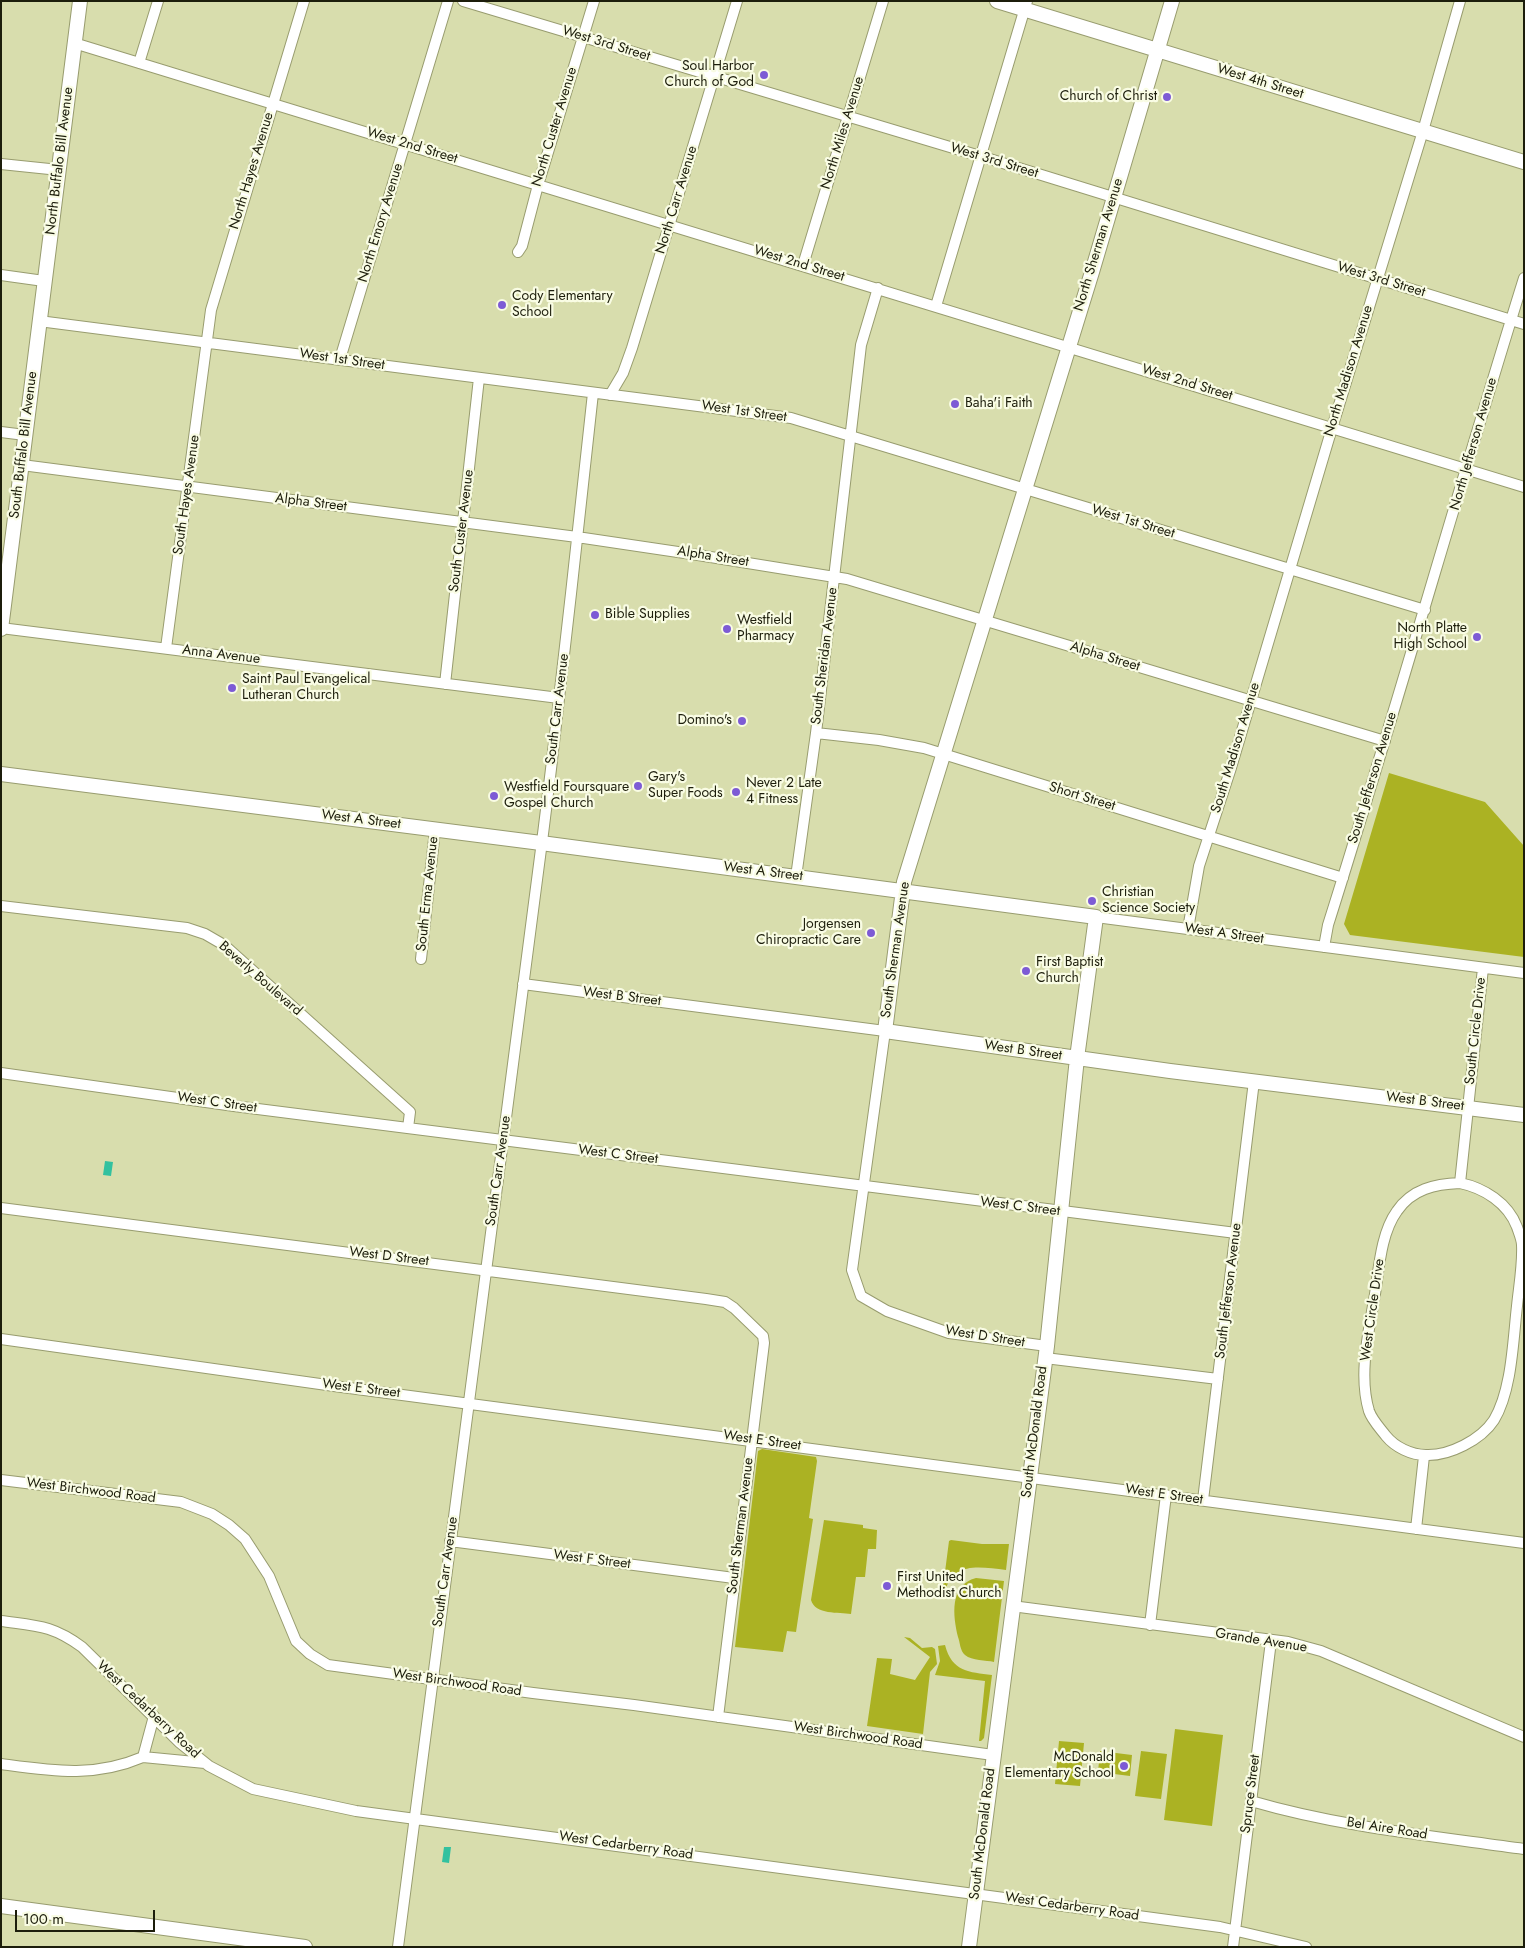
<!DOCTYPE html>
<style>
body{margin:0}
#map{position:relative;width:1525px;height:1948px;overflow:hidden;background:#d8ddad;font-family:Jost,sans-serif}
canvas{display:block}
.frame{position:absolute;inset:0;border:2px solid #1c1d0b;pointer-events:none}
.scale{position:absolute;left:15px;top:1910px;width:140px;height:22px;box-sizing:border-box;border:2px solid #1c1d0b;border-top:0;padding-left:6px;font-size:15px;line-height:18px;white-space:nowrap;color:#1c1d0b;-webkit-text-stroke:4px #f9fce4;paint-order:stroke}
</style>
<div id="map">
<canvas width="1525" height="1948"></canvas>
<div class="frame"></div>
<div class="scale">100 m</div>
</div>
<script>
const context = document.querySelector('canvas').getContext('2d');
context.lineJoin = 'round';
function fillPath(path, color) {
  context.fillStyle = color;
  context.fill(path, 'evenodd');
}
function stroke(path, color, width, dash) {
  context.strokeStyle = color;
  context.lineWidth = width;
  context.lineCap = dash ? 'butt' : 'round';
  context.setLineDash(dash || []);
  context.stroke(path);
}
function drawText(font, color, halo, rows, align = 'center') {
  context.font = font + ' Jost,sans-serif';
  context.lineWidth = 4.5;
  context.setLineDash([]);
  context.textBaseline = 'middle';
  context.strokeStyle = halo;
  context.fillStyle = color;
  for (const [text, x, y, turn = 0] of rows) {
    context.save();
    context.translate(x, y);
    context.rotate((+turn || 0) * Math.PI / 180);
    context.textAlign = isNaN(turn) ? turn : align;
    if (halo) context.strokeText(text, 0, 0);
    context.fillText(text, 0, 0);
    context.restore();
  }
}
fillPath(new Path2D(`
 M1389,773l96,29 39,44v111l-174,-22 -6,-11z
 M762,1449l54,8 1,4 -8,57 4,1 -17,113 -9,-1 -4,21 -48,-5 23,-196z
 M824,1520l39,5v3l14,2 -1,19h-8l-3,28h-9l-5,37c-12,-2 -36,1 -40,-14z
 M951,1540l31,4h27l-3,26c-28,-3 -54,-9 -62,25h-2l7,-54z
 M976,1578l28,3 -10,81c-8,-2 -22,-1 -29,-7 -5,-4 -5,-13 -7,-18 -5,-21 -9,-52 18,-59z
 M904,1637l6,1 12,10 10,-1 3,2 2,15 -7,8 -7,62 -56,-8 10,-68 15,1 -2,15 25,6 15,-23z
 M945,1645c7,27 24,27 47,30l-8,63 -3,3h-2l6,-60 -50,-6 5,-14 -2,-15z
 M1175,1729l48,6 -11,91 -48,-6z
 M1059,1741l25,2 -4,43 -25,-2z
 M1100,1751l32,4 -2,21 -32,-4z
 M1141,1751l26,3 -6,45 -26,-3z`), '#abb223');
fillPath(new Path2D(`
 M105,1161l8,1 -2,14 -8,-1z
 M444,1847h7l-2,16 -7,-1z`), '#32c19f');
const street = new Path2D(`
 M463,1l517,155 544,168
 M74,43l1450,444
 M139,63l19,-62
 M1,164l58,6
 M518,252l4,-6 16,-61 56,-184
 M803,265l80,-264
 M1,275l43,6
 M936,306l91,-305
 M39,321l752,97 634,192
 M340,359l108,-358
 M610,395l13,-22 9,-25 105,-347
 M1,432l24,3
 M22,465l555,72 121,18 149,24 538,162
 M1,628l558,70
 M166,648l45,-338 93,-309
 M445,684l34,-306
 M816,733l63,7 45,8 419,130
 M796,877l20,-144 45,-388 17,-57
 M1,906l186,22 18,6 19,11 186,167 -2,16
 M1096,917l428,56
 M1188,929l11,-63 31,-95 102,-343 91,-297 37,-130
 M1324,947l4,-22c68,-215 129,-432 196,-647
 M421,959l14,-129
 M523,984l362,47 -33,239 9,26 26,15 62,22 98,13
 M1,1073l233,33 1002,127
 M1460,1183c24,5 48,20 57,44 2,6 5,13 5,18 1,20 -3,41 -5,61 -4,34 -5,84 -23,114 -13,20 -45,36 -68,35 -15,0 -31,-8 -40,-19 -6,-8 -14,-16 -17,-25 -11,-37 0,-80 6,-117 4,-26 6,-61 22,-83 15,-22 38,-27 63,-28z
 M1460,1183l23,-215
 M1,1208l705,91 19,3 9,6 29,28 1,7 -46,374
 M1,1339l333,47 1190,157
 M1045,1358l173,21
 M1,1480l180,22 31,12 17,11 16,14 24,37 27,65 14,13 18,11 205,28 101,12 359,50
 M1203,1500l51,-419
 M1416,1529l8,-73
 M450,1541l284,37
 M1012,1606l276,36 33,9 203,86
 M1,1621c36,5 51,4 81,26l97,95 30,24 44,23 103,22 864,116 86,20
 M1150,1625l16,-130
 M143,1757l62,6
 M1,1764c52,7 93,14 142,-7l11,-41
 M1251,1801c89,26 181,35 273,48
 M398,1947c49,-393 105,-785 153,-1178 15,-125 28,-251 42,-376
 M1233,1947l38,-306`);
const secondary = new Path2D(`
 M997,1l527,161
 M1172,1l-80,271 -188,610 -19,149 285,40 354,44
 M1,629l79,-628
 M1,774l540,69 555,74 -19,141 -30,288 -78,601
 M1,1906l304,41`);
stroke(street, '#989c6f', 12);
stroke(secondary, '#989c6f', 16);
stroke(street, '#fff', 10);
stroke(secondary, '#fff', 14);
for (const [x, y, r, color] of [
 [764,75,5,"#7d5bd5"],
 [1167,97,5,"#7d5bd5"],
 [502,305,5,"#7d5bd5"],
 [955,404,5,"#7d5bd5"],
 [595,615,5,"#7d5bd5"],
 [727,629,5,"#7d5bd5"],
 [1477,637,5,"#7d5bd5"],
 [232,688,5,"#7d5bd5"],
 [742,721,5,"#7d5bd5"],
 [638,786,5,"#7d5bd5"],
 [736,792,5,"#7d5bd5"],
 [494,796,5,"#7d5bd5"],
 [1092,901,5,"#7d5bd5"],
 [871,933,5,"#7d5bd5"],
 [1026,971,5,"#7d5bd5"],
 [887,1586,5,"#7d5bd5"],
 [1124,1766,5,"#7d5bd5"]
]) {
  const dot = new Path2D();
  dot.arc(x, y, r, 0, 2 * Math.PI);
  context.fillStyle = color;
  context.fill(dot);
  stroke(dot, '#f9fce4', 2);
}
drawText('14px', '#1c1d0b', '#f9fce4', [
 ["West 3rd Street",606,44,17],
 ["West 4th Street",1260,82,17],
 ["North Custer Avenue",555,127,-73],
 ["North Miles Avenue",843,133,-73],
 ["West 2nd Street",412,146,17],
 ["North Buffalo Bill Avenue",60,161,-83],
 ["West 3rd Street",994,161,17],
 ["North Hayes Avenue",252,171,-73],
 ["North Carr Avenue",677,200,-73],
 ["North Emory Avenue",381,223,-73],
 ["North Sherman Avenue",1099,245,-73],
 ["West 2nd Street",799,264,17],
 ["West 3rd Street",1381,280,17],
 ["West 1st Street",342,360,8],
 ["North Madison Avenue",1349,371,-73],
 ["West 2nd Street",1187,383,17],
 ["West 1st Street",744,412,8],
 ["North Jefferson Avenue",1474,444,-74],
 ["South Buffalo Bill Avenue",24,445,-83],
 ["South Hayes Avenue",187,495,-82],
 ["Alpha Street",311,503,7],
 ["West 1st Street",1133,522,17],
 ["South Custer Avenue",462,531,-83],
 ["Alpha Street",713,557,9],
 ["Anna Avenue",221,655,7],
 ["South Sheridan Avenue",825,656,-83],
 ["Alpha Street",1105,657,17],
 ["South Carr Avenue",558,709,-83],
 ["South Madison Avenue",1236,748,-73],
 ["South Jefferson Avenue",1373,778,-73],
 ["Short Street",1082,797,17],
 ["West A Street",361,820,7],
 ["West A Street",763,872,7],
 ["South Erma Avenue",428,894,-84],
 ["West A Street",1224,934,8],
 ["South Sherman Avenue",896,950,-82],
 ["Beverly Boulevard",260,979,41],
 ["West B Street",622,997,7],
 ["South Circle Drive",1476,1031,-84],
 ["West B Street",1023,1051,8],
 ["West B Street",1425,1102,7],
 ["West C Street",217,1103,8],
 ["West C Street",618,1155,7],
 ["South Carr Avenue",499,1171,-82],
 ["West C Street",1020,1207,7],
 ["West D Street",389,1257,7],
 ["South Jefferson Avenue",1229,1291,-83],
 ["West Circle Drive",1373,1310,-82],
 ["West D Street",985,1337,9],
 ["West E Street",361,1389,7],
 ["South McDonald Road",1035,1432,-83],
 ["West E Street",762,1441,8],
 ["West Birchwood Road",91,1491,7],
 ["West E Street",1164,1495,8],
 ["South Sherman Avenue",741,1526,-83],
 ["West F Street",592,1560,7],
 ["South Carr Avenue",446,1572,-82],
 ["Grande Avenue",1261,1641,9],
 ["West Birchwood Road",457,1683,8],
 ["West Cedarberry Road",148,1710,43],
 ["West Birchwood Road",858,1736,8],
 ["Spruce Street",1251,1794,-83],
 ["Bel Aire Road",1387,1829,9],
 ["South McDonald Road",983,1834,-83],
 ["West Cedarberry Road",626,1846,8],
 ["West Cedarberry Road",1072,1907,8]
]);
drawText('14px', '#1c1d0b', '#f9fce4', [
 ["Soul Harbor",754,67,"right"],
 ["Church of God",754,83,"right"],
 ["Church of Christ",1157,97,"right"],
 ["Cody Elementary",512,297],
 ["School",512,313],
 ["Baha'i Faith",965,404],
 ["Bible Supplies",605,615],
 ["Westfield",737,621],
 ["Pharmacy",737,637],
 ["North Platte",1467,629,"right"],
 ["High School",1467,645,"right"],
 ["Saint Paul Evangelical",242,680],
 ["Lutheran Church",242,696],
 ["Domino's",732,721,"right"],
 ["Gary's",648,778],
 ["Super Foods",648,794],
 ["Never 2 Late",746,784],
 ["4 Fitness",746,800],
 ["Westfield Foursquare",504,788],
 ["Gospel Church",504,804],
 ["Christian",1102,893],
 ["Science Society",1102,909],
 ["Jorgensen",861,925,"right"],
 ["Chiropractic Care",861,941,"right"],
 ["First Baptist",1036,963],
 ["Church",1036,979],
 ["First United",897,1578],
 ["Methodist Church",897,1594],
 ["McDonald",1114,1758,"right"],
 ["Elementary School",1114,1774,"right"]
], 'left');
</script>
